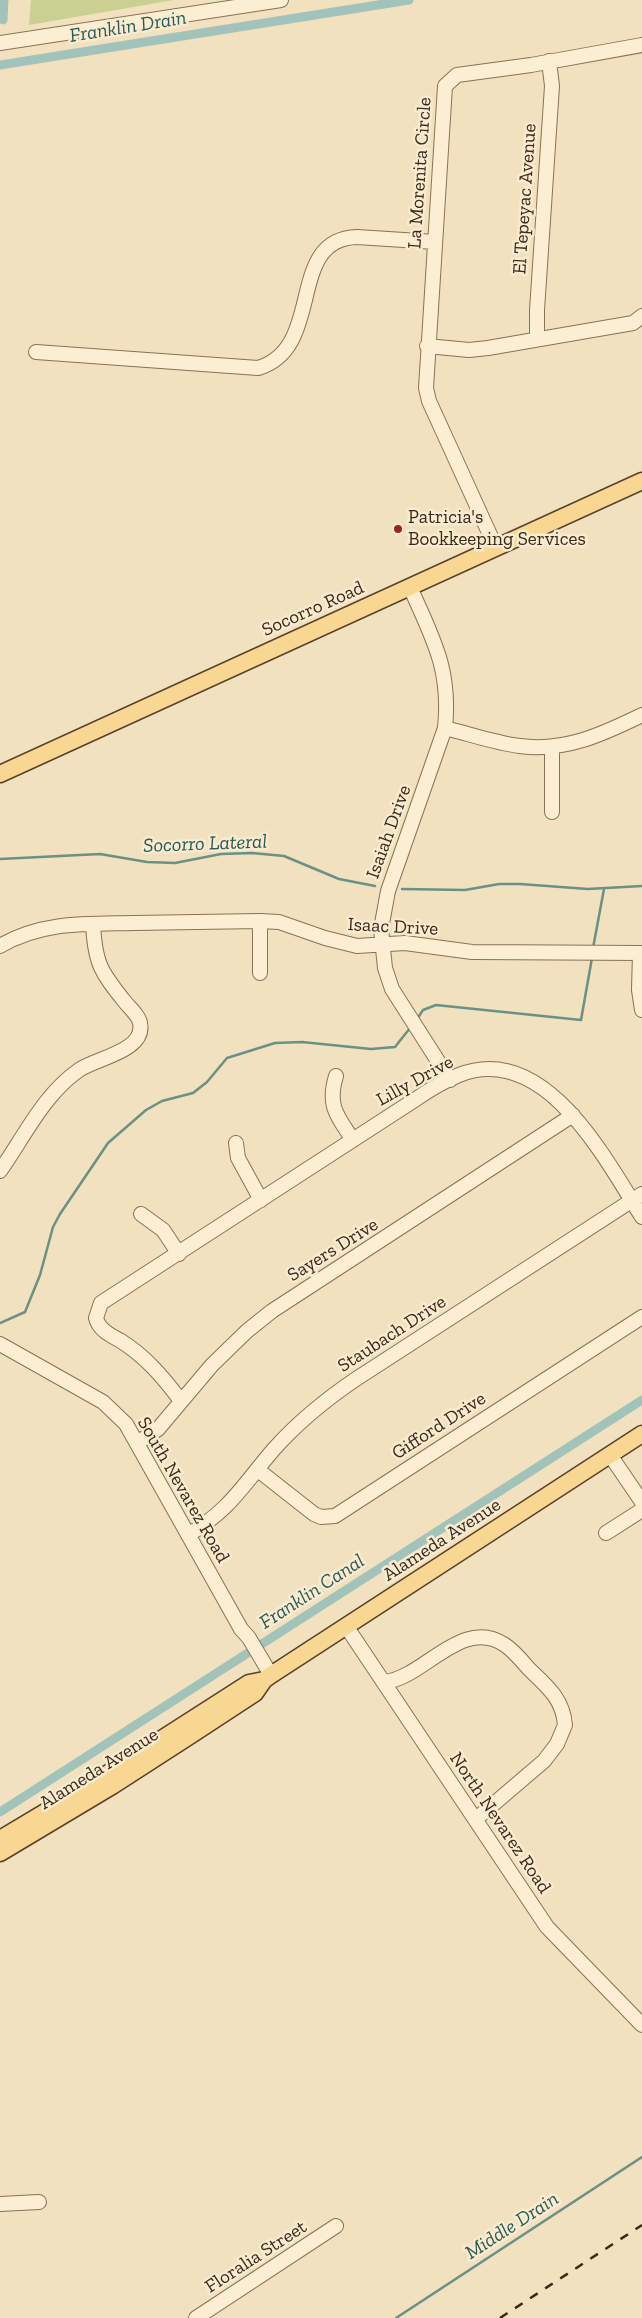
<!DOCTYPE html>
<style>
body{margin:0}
canvas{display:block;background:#f1e1bf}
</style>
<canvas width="642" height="2318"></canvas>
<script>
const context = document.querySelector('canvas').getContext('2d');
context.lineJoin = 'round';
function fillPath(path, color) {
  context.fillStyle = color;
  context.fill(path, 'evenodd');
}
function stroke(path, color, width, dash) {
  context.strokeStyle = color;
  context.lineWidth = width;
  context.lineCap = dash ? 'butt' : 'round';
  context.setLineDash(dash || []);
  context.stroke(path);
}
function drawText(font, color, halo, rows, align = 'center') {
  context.font = font + ' "Zilla Slab",serif';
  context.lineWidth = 5;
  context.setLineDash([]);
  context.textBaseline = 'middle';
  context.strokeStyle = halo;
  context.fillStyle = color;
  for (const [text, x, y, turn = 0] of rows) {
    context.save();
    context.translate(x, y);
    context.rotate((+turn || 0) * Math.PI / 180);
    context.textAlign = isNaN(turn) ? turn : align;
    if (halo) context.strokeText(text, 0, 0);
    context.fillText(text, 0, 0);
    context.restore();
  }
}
fillPath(new Path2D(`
 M31,0h143l-145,25z`), '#cad092');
stroke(new Path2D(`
 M0,859l100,-5 47,8 28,1 46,-9 31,-1 32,3 55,23 36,7
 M402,889l63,1 34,-6h21l68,5 54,-3
 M593,948l11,-59
 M417,1019l6,-9 13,-5 145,15 11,-62
 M0,1323l25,-11 15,-37 13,-48 7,-13 48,-71 38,-33 16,-9 31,-8 14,-11 20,-24 48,-15 27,-1 69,7 24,-2 15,-19
 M396,2318l246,-161`), '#699186', 2.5);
stroke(new Path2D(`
 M3,20l1,-20
 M0,65l409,-65
 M0,1812l642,-412`), '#a2c3b9', 9);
const minor = new Path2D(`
 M0,43l281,-43
 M537,339v-29l15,-224 -3,-25
 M427,346l42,4 19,-2 145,-25 9,-7
 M36,352l222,16c68,-20 27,-129 99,-131l78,5
 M496,548l-67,-147 -3,-13 19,-302 12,-11 74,-10 111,-20
 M410,587c23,52 41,82 35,141l-57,163 -7,38 4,39 7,21 58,91
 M445,728c25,6 50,15 75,18 45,6 83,-12 122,-31
 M552,747v65
 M0,946c42,-25 87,-22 134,-23 42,-1 84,-1 126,-2l19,1 46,16 32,8 48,-3 67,9 170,1
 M640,953l-1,37 3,20
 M260,973v-52
 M336,1076c-9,30 1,40 17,64
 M236,1143l2,15 23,42
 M0,1171c24,-34 44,-77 79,-101 17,-12 67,-19 61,-47 -1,-7 -10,-15 -15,-21 -24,-30 -30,-38 -32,-78
 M141,1214l22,16 16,24
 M0,1344l103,58 23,22 115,205 8,9 22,37
 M181,1401c-18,-24 -35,-44 -60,-60 -11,-6 -22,-11 -25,-23l5,-15 315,-204c13,-9 28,-18 43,-24 86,-34 147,85 183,142
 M137,1443l21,-14 54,-64 35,-34 25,-20 301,-196
 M610,1455l32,47
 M258,1470l56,44 7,3 14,-1 307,-199
 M606,1533l36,-23
 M188,1535c43,-26 55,-50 86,-86 25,-28 51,-49 82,-70l286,-185
 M346,1626l201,301 95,98
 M385,1682c40,-5 77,-66 120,-37 9,6 17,16 24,24 18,17 34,30 36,56l-8,19 -13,17 -68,58
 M0,2204l39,-2
 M196,2318l140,-92`);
const major = new Path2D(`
 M0,774l642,-293
 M0,1839l82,-49 167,-107 15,-3
 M0,1853l112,-67 79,-51 64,-42 9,-13 7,-5 371,-241`);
stroke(minor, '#8b7156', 16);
stroke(major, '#583f2a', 19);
stroke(minor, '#fbeed2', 14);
stroke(major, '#f8d793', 16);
stroke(new Path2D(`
 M500,2318l142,-93`), '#39291b', 2.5, [9, 9]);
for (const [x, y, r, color] of [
 [398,529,5,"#9f2124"]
]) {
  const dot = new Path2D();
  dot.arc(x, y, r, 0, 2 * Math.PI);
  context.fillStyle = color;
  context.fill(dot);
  stroke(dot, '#f8ebcf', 2);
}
drawText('19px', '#39291b', '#f8ebcf', [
 ["La Morenita Circle",420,173,-86],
 ["El Tepeyac Avenue",525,199,-86],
 ["Socorro Road",313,609,-24],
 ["Isaiah Drive",389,832,-70],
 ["Isaac Drive",393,927,3],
 ["Lilly Drive",415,1081,-29],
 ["Sayers Drive",333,1250,-32],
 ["Staubach Drive",392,1334,-33],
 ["Gifford Drive",439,1426,-33],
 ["South Nevarez Road",183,1490,60],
 ["Alameda Avenue",442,1540,-33],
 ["Alameda Avenue",99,1769,-32],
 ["North Nevarez Road",500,1823,56],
 ["Floralia Street",256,2257,-33]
]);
drawText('19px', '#39291b', '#f8ebcf', [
 ["Patricia's",408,518],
 ["Bookkeeping Services",408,540]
], 'left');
drawText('italic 20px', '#295a57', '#f8ebcf', [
 ["Franklin Drain",128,27,-9],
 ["Socorro Lateral",205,844,-2],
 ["Franklin Canal",312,1592,-33],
 ["Middle Drain",512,2226,-33]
]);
</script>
